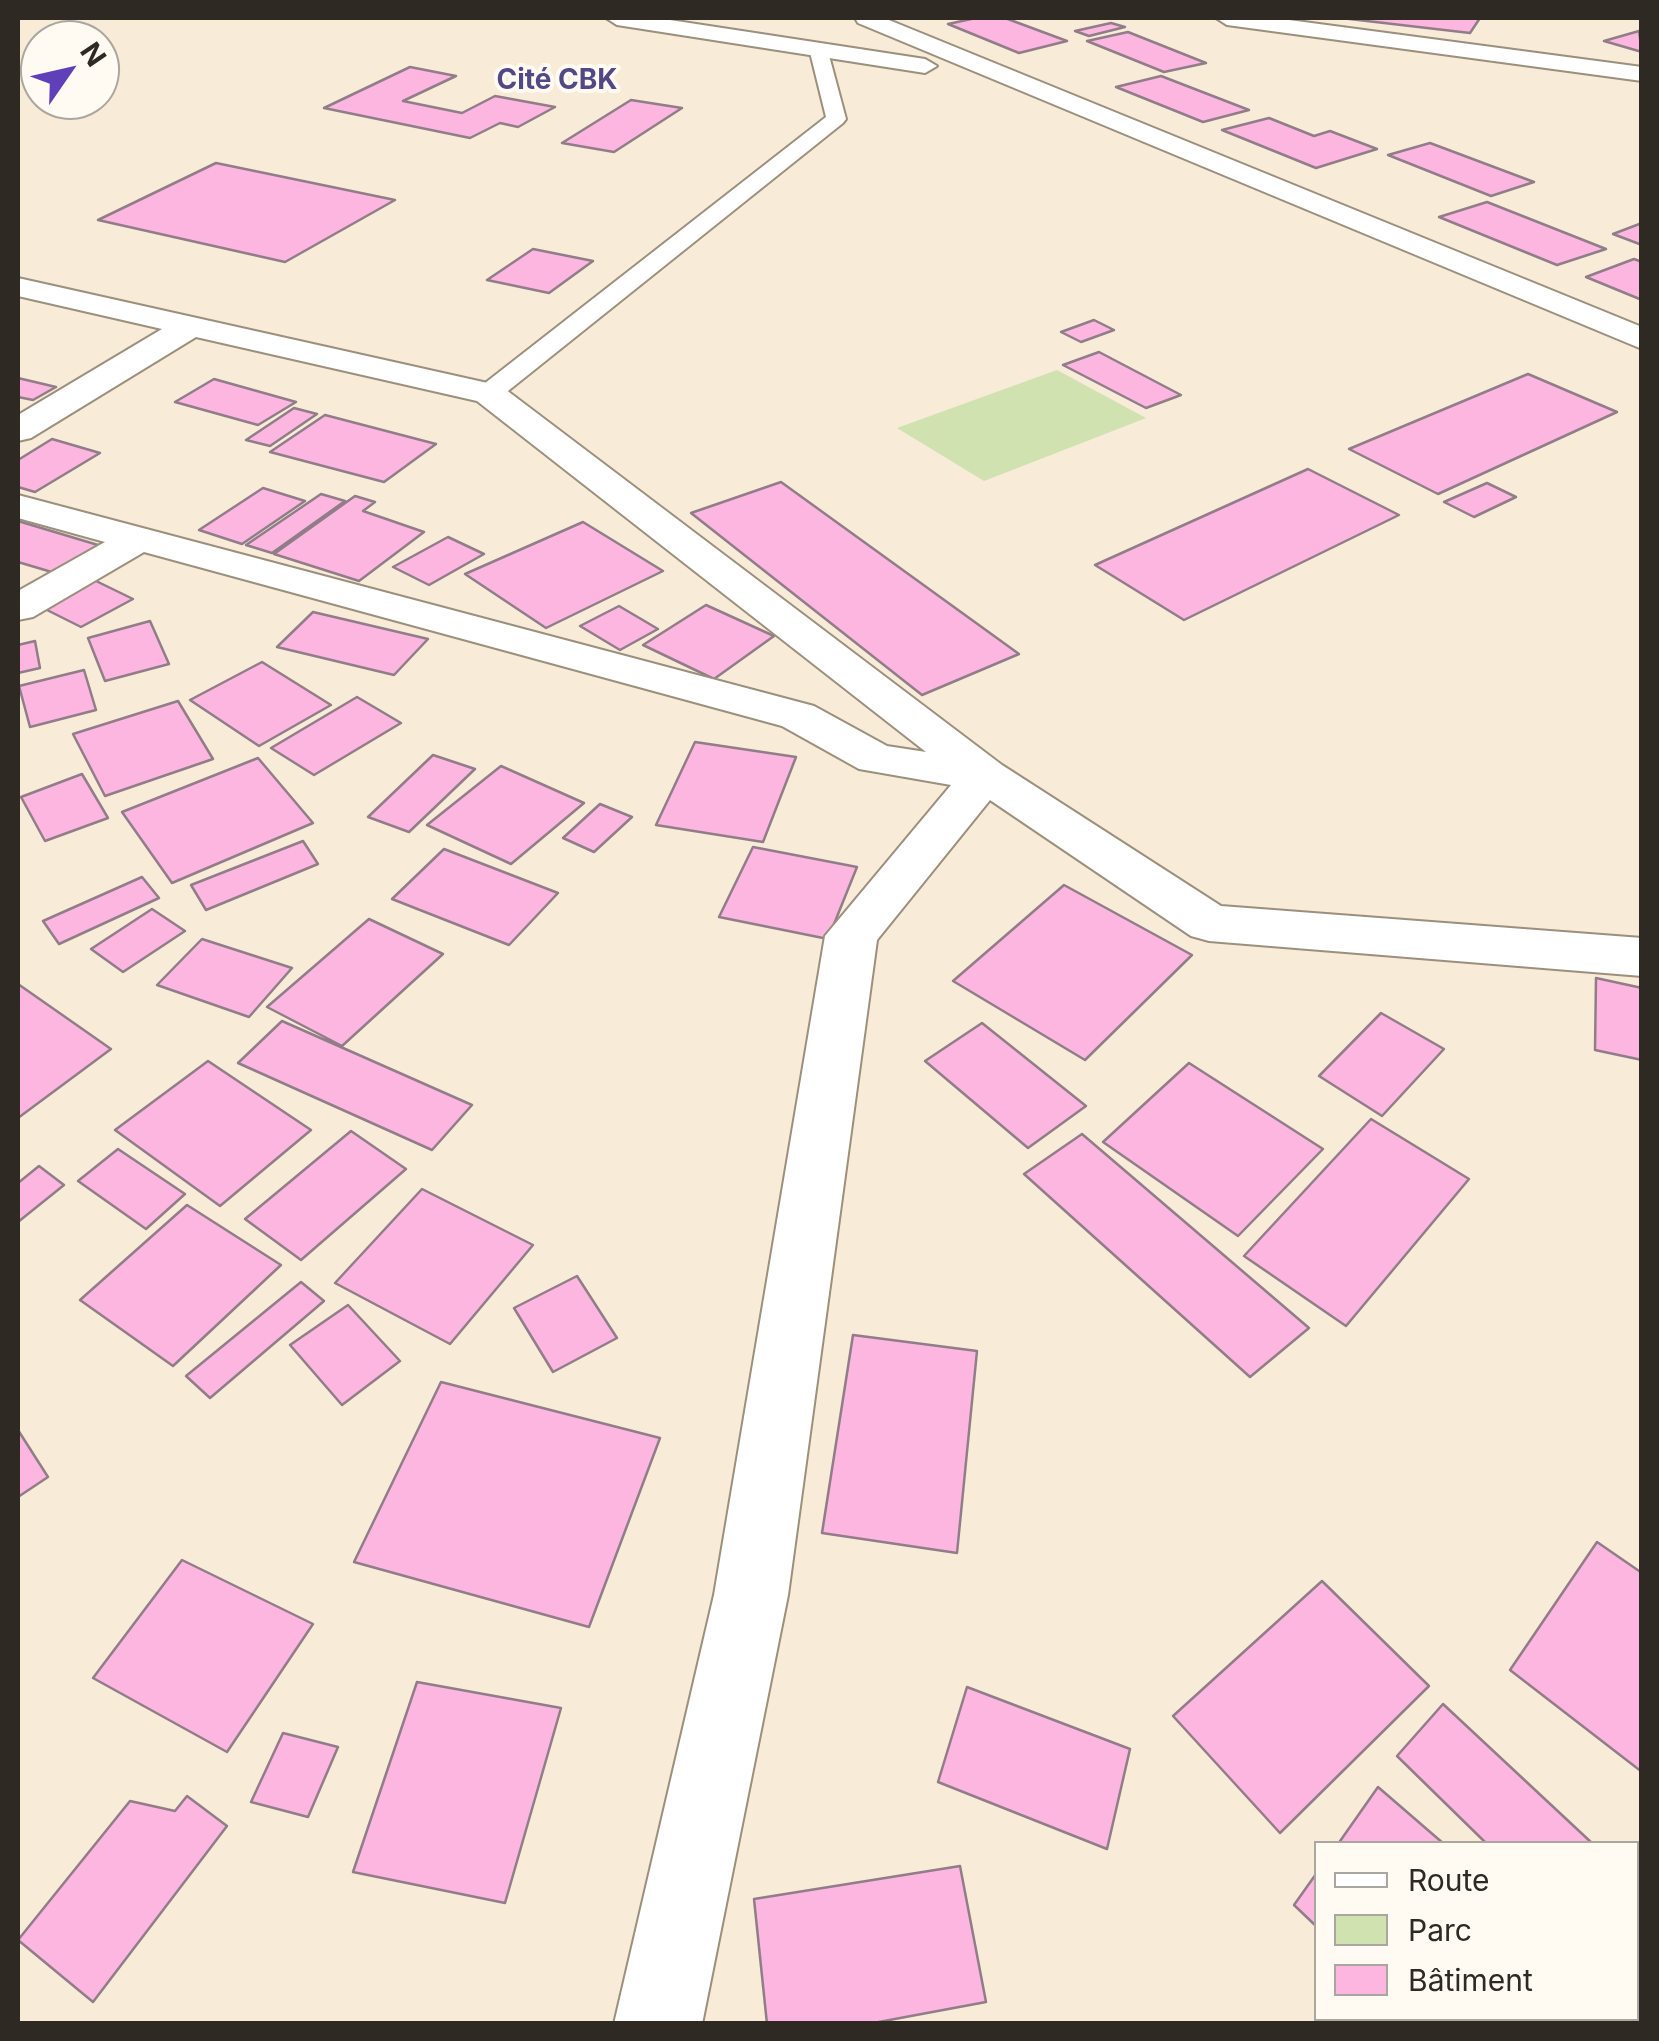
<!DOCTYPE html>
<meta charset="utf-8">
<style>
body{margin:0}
#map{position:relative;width:1659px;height:2041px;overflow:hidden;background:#f8ebd8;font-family:Inter,sans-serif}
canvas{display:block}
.frame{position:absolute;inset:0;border:20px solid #2e2922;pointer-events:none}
.legend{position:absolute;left:1314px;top:1841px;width:325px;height:180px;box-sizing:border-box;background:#fffaf2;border:2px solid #aba69f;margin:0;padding:12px 18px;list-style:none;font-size:30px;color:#2e2922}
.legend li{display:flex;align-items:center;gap:20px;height:50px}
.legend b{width:50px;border:2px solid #aba69f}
.north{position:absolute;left:20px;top:20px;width:100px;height:100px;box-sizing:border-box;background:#fffaf2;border:2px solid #aba69f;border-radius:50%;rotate:56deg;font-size:28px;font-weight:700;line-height:40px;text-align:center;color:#2e2922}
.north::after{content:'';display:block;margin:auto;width:35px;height:45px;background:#6040b8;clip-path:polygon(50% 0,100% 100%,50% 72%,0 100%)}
</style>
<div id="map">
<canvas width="1659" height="2041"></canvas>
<div class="frame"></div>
<ul class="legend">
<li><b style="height:12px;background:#fff"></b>Route</li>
<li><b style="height:28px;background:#d0e2b0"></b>Parc</li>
<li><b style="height:28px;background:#fdb6e0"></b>Bâtiment</li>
</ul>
<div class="north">N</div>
</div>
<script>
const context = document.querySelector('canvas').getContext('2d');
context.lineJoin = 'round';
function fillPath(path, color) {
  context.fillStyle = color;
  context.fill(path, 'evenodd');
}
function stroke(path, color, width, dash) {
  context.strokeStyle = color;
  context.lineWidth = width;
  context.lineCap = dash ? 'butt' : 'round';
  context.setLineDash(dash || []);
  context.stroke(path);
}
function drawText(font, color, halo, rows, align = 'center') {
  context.font = font + ' Inter,sans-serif';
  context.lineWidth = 8;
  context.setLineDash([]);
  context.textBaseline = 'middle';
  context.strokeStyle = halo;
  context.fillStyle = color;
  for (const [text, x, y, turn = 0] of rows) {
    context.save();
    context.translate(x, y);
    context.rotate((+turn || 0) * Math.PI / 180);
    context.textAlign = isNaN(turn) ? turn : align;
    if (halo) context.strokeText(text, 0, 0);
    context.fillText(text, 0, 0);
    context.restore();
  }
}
fillPath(new Path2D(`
 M1057,370l89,48 -162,63 -87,-53z`), '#d0e2b0');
const building = new Path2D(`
 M976,18h29l62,23 -48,12 -71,-29z
 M1341,18h139l-10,15z
 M1111,23l14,4 -36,9 -14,-5z
 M1639,31l3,21 -38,-11z
 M1128,32l78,31 -42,9 -77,-31z
 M410,67l46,9 -53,25 59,12 33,-17 60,11 -37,20 -18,-4 -30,15 -146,-30z
 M1161,76l88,34 -46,12 -87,-35z
 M631,100l51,8 -68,44 -52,-9z
 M1269,118l45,18 16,-5 47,18 -61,19 -94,-38z
 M1430,143l104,39 -43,14 -103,-41z
 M216,163l179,37 -110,62 -187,-42z
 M1487,202l119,47 -49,16 -118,-48z
 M1642,223v22l-29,-11z
 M533,249l60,12 -44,32 -62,-13z
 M1634,259l8,3v38l-56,-23z
 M1094,320l20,10 -33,12 -20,-10z
 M1099,352l82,43 -35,13 -83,-43z
 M1528,374l89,38 -179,82 -89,-45z
 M18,378l38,9 -23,13 -15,-3z
 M214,379l82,23 -38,23 -83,-23z
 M294,408l23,6 -47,32 -24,-6z
 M325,415l111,29 -52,38 -114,-30z
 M52,439l48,14 -65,39 -17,-5v-27z
 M1308,469l91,46 -215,105 -89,-55z
 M781,482l238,172 -97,41 -231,-182z
 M1487,483l29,14 -42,20 -30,-15z
 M263,488l42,13 -63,43 -43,-14z
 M321,494l24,7 -73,52 -26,-8z
 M355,496l20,6 -12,9 61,21 -65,49 -85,-27z
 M18,521l80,24 -43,28 -37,-11z
 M583,522l80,49 -117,57 -81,-54z
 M448,537l36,17 -55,31 -36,-18z
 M94,580l39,19 -52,28 -38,-19z
 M706,605l68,31 -60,43 -71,-34z
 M619,606l39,23 -38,21 -40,-24z
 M313,612l115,27 -34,36 -117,-28z
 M150,621l19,43 -64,17 -17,-43z
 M35,641l5,27 -22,5v-28z
 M262,662l69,43 -72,41 -69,-46z
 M84,670l12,40 -66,17 -11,-41z
 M357,697l44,26 -87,52 -43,-27z
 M178,701l35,58 -108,37 -32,-62z
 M695,742l101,15 -33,85 -107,-17z
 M433,755l42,14 -66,63 -41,-15z
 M258,758l55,65 -141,60 -50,-71z
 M501,766l83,37 -73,61 -84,-39z
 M82,774l26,44 -63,23 -24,-44z
 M600,804l32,13 -38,35 -31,-14z
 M303,841l15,23 -112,46 -15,-25z
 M753,847l104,20 -29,72 -109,-22z
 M444,849l114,44 -49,52 -117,-46z
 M142,877l17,21 -100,46 -16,-23z
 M1064,885l128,70 -107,105 -132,-79z
 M152,909l33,22 -62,41 -32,-23z
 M369,919l74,35 -101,92 -75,-39z
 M202,939l90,29 -43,49 -92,-32z
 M1596,978l46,10v72l-47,-10z
 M18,984l93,65 -93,69z
 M1381,1013l63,36 -62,67 -63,-40z
 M282,1021l190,84 -40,45 -194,-87z
 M982,1023l104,83 -58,42 -103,-87z
 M208,1061l103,69 -91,76 -105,-76z
 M1189,1063l134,86 -85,87 -135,-94z
 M1371,1119l98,60 -123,147 -102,-70z
 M351,1131l55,38 -105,91 -56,-41z
 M1082,1134l227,194 -59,49 -226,-203z
 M118,1149l67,45 -39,35 -68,-48z
 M39,1166l25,19 -46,37v-39z
 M422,1189l111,56 -83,99 -115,-61z
 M187,1205l94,60 -108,101 -93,-66z
 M577,1276l40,62 -64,34 -39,-64z
 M301,1282l23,19 -114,97 -24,-22z
 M348,1305l52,56 -58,44 -52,-60z
 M853,1335l124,16 -20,202 -135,-20z
 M441,1382l219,56 -71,189 -235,-65z
 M18,1430l30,47 -30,20z
 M1597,1542l45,31v199l-132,-102z
 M182,1560l131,64 -86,128 -134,-74z
 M1322,1581l107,105 -149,147 -107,-117z
 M417,1682l144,26 -56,195 -152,-31z
 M967,1687l163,62 -23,100 -169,-67z
 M1443,1704l150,140h-106l-90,-88z
 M283,1733l55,14 -30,70 -57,-15z
 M1378,1787l66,57h-106z
 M187,1796l40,30 -134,176 -75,-62 112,-139 45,10z
 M960,1866l26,136 -118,22h-101l-13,-125z
 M1316,1874v52l-22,-21z
 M1636,1884l6,5v105l-6,-5z
 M1417,2018h192l-3,6h-184z`);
fillPath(building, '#fdb6e0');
stroke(building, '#917d88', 2.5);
const service = new Path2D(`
 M818,43l9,5 19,71 -3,4 -345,276h-18l-4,-6 4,-6 346,-270 -17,-69z`);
const minor = new Path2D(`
 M606,18h51l268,41 12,7 -12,7 -308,-48z
 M855,18h29l758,309v22l-784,-326z
 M1216,18h58l368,49v14l-415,-56z
 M18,278l483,108 501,379 219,141 421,32v38l-433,-35 -18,-5 -201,-136 -113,140 -89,655 -86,429h-88l100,-429 111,-659 126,-151 -92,-16 -77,-43 -638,-174 -111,65 -15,3v-29l87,-49 -87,-24v-23l796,211 73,40 39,6 -449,-351 -281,-64 -165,101 -13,3v-26l144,-86 -144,-33z`);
stroke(service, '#9b8f7d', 4);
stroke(minor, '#9b8f7d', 4);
fillPath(service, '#fff');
fillPath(minor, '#fff');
drawText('bold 28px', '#534886', '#fffaf2', [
 ["Cité CBK",557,81]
]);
</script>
